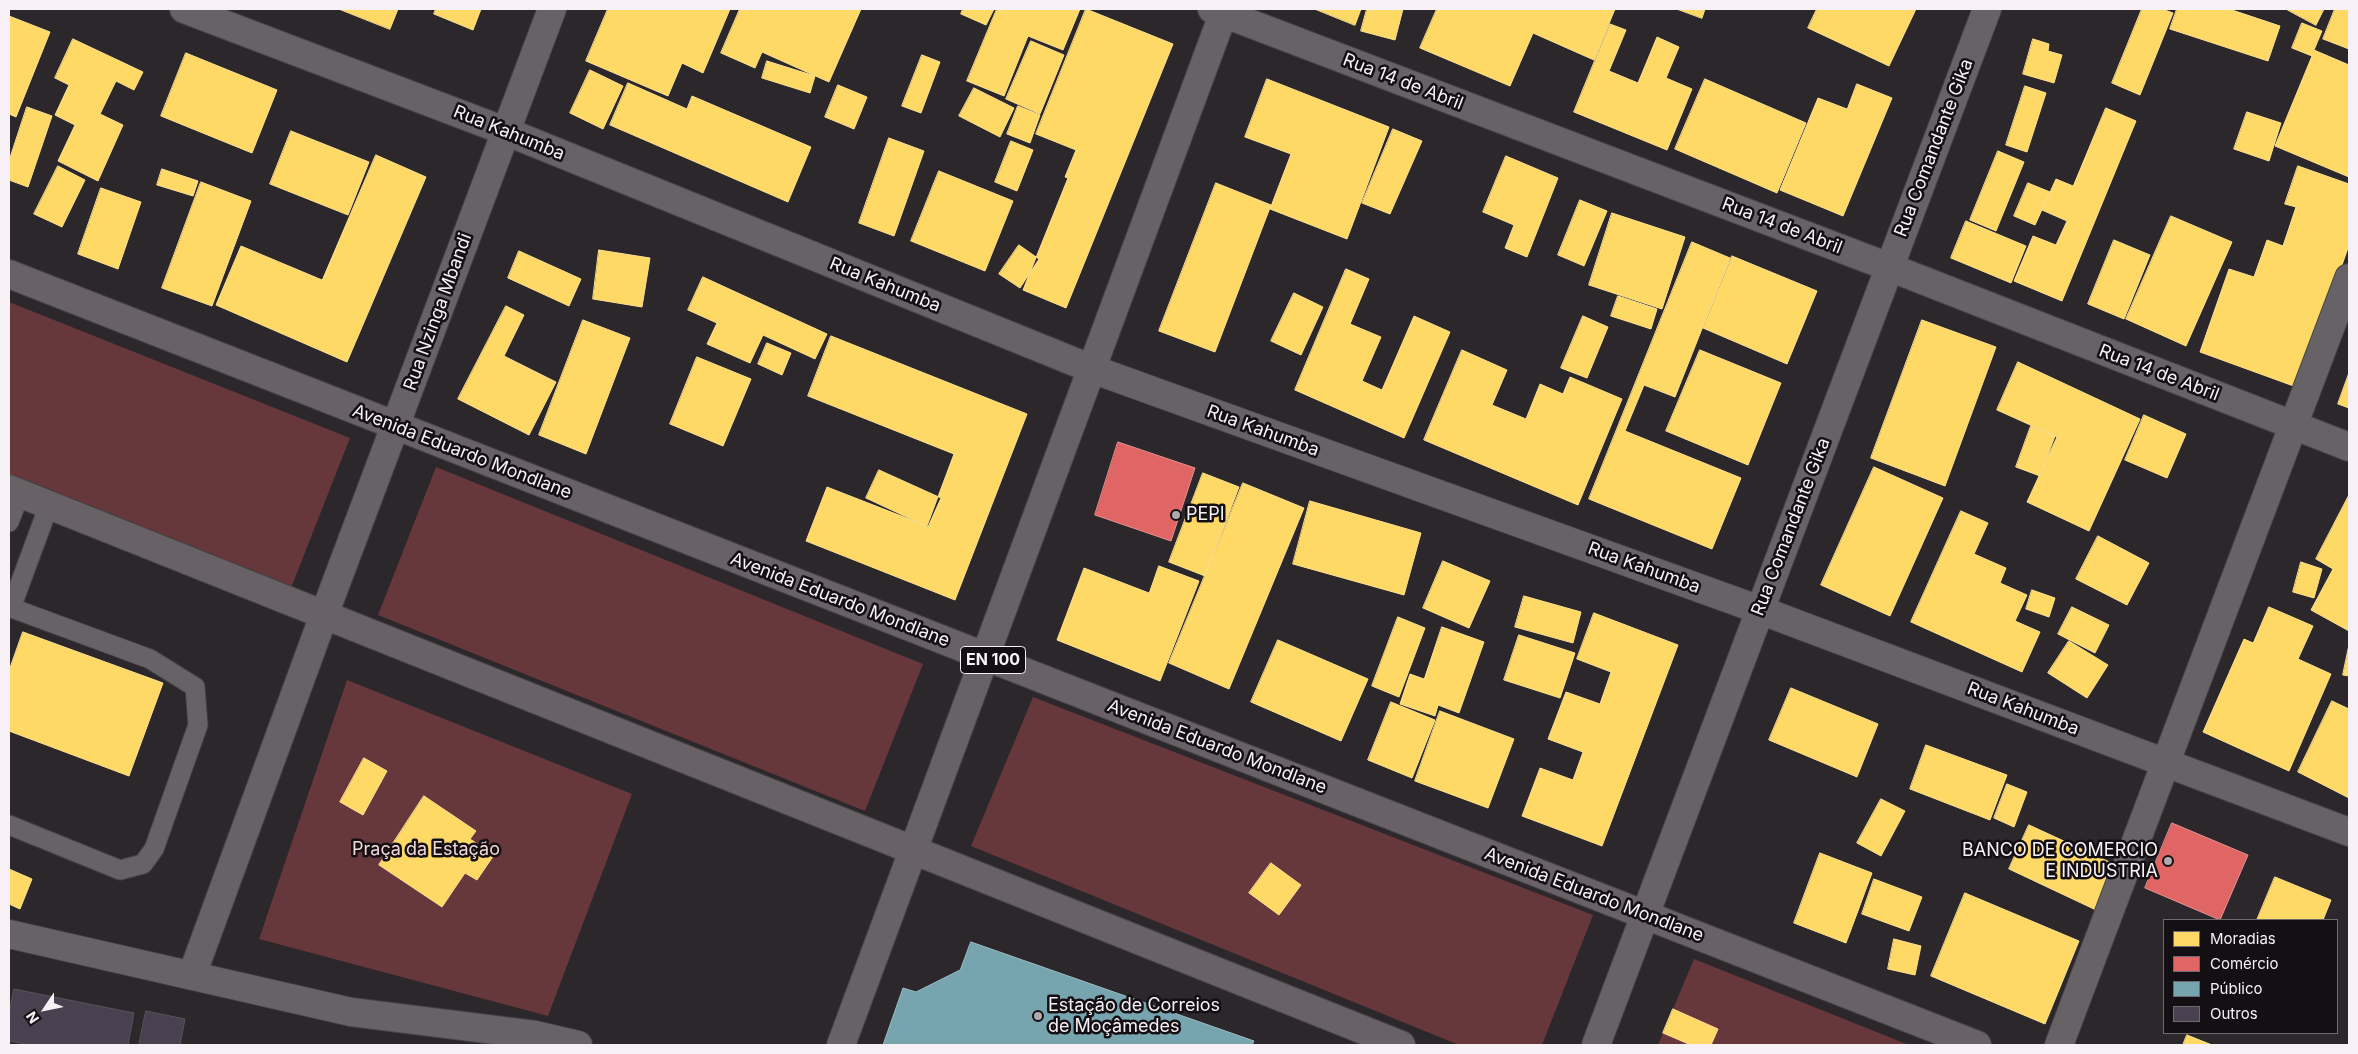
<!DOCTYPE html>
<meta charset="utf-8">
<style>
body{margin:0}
#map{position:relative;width:2358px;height:1054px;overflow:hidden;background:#2b272b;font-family:Inter,sans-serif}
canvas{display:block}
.frame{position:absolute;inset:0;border:10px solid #f7f1f6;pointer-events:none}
.legend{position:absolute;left:2163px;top:919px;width:175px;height:115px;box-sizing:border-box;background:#130f13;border:1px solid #6e696e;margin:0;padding:6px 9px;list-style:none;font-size:15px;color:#f7f1f6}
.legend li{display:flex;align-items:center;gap:10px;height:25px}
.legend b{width:25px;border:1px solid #6e696e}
.north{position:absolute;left:20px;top:984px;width:50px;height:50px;-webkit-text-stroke:4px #130f13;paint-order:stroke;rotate:236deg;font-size:14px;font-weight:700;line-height:20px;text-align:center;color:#f7f1f6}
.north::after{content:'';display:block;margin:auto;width:18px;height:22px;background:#f7f1f6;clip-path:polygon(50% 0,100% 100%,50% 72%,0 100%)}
</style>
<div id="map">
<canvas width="2358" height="1054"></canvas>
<div class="frame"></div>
<ul class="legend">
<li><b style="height:14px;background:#ffd966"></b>Moradias</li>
<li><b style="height:14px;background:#e06666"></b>Comércio</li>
<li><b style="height:14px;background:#76a5af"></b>Público</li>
<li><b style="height:14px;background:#49414f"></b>Outros</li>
</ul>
<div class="north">N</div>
</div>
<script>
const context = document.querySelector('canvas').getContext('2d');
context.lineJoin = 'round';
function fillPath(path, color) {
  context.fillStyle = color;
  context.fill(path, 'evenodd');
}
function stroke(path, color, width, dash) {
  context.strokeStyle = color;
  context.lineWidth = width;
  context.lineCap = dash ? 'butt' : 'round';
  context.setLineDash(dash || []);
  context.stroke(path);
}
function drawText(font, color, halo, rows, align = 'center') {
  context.font = font + ' Inter,sans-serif';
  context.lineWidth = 5;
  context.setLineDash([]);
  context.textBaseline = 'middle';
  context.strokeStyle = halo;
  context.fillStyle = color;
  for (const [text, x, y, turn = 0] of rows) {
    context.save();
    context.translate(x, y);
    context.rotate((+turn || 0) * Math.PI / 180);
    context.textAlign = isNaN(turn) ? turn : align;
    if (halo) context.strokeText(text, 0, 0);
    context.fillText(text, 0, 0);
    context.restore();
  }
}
fillPath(new Path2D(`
 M9,302l341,136 -61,155 -280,-112z
 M436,467l487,197 -58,147 -487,-196z
 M347,680l285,114 -84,222 -289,-77z
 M1033,697l560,218 -51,130h-83l-488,-199z
 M1694,959l215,86h-251z`), '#66373b');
const homes = new Path2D(`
 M339,9h59l-8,20z
 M436,9h45l-8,21 -39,-16z
 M608,9h122l-27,64 -21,-10 -14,33 -82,-35z
 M740,9h121l-32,73 -67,-30 -7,16 -34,-15z
 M963,9h31l-8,16 -25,-11z
 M997,9h83l-17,41 -35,-14 -24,60 -37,-15z
 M1086,9l87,35 -107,264 -43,-18 45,-112 -3,-1 11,-27 -40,-16z
 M1315,9h46l-6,16z
 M1367,9h36l-8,31 -34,-9z
 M1437,9h178l-21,51 -61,-27 -23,53 -90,-38z
 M1677,9h28l-3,9z
 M1817,9h99l-27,57 -81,-38z
 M2142,9h20l11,4 -33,82 -28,-12z
 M2177,9h52l51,17 -12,35 -98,-32z
 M2286,9h38l-8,16z
 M2335,9h14v40l-26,-10z
 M9,16l41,16 -34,85 -7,-3z
 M2302,23l20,8 -8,19 35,15v112l-74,-31 37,-90 -20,-8z
 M1610,24l16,6 -17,41 29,12 19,-46 22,10 -13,31 26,11 -25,61 -93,-38z
 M73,39l70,33 -9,18 -18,-9 -16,33 23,11 -25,56 -40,-20 17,-36 -20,-10 14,-30 -14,-7z
 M2033,39l16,5 -1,7 14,4 -8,28 -31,-9z
 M1031,41l33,14 -24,59 -34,-15z
 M186,53l91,37 -25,63 -91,-37z
 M922,55l18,7 -19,51 -19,-7z
 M767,61l48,15 -5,17 -48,-15z
 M590,70l33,16 -20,43 -33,-16z
 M1267,79l122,48 -42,112 -77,-30 21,-55 -46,-17z
 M1705,79l101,44 -29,70 -102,-44z
 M628,83l59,26 5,-13 119,51 -23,55 -178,-77z
 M1857,84l35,14 -49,118 -63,-26 38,-92 29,11z
 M838,85l29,12 -13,32 -29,-12z
 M2025,86l21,7 -19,59 -21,-7z
 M974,88l40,20 -14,29 -41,-21z
 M1018,106l22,9 -10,28 -23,-9z
 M27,107l25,9 -24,71 -19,-7v-19z
 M2106,108l30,13 -74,180 -48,-20 19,-45 23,9 11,-24 -25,-11 14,-31 17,7z
 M2247,112l34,11 -12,38 -35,-12z
 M1393,129l29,12 -32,73 -28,-11z
 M291,131l78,31 -21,53 -78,-31z
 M889,138l35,13 -30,85 -35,-13z
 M1011,141l22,9 -16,41 -22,-9z
 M1998,151l26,11 -28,69 -26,-11z
 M376,155l50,22 -79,185 -131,-57 25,-59 81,34z
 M1506,156l52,22 -31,79 -22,-9 9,-23 -31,-13z
 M58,166l27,14 -23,47 -28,-13z
 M2298,166l51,18v61l-50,143 -99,-36 29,-83 25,8 13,-37 16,6 13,-39 -11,-3z
 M162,169l36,12 -5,15 -36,-11z
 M939,171l74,30 -28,70 -74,-30z
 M201,182l50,19 -39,105 -50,-18z
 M1216,183l55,22 -56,147 -56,-21z
 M2028,183l22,9 -15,33 -21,-9z
 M101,188l40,14 -23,67 -40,-15z
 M1580,200l27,11 -23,55 -26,-11z
 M1612,213l73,24 -23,72 -73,-24z
 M2171,216l61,26 -46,104 -60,-27z
 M1966,221l60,25 -15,37 -60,-25z
 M2114,240l36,15 -26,64 -36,-15z
 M1692,242l38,16 -55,139 -31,-12 -19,46 116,47 -29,71 -123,-50z
 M1019,245l20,14 -19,29 -21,-14z
 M599,250l51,8 -8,49 -49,-8z
 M519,251l62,28 -12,27 -61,-28z
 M1732,256l85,35 -30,73 -84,-36z
 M1346,269l23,10 -19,45 31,13 -19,44 20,9 32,-74 36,16 -46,106 -109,-48z
 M703,277l124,57 -12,25 -52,-24 -13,28 -43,-19 10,-21 -29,-13z
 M1294,293l29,14 -22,48 -30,-14z
 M1618,296l39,13 -6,20 -40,-13z
 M506,306l18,9 -20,41 52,26 -27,53 -71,-36z
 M1583,316l25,11 -21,51 -26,-10z
 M583,320l47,18 -44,116 -47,-19z
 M1922,320l74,27 -51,139 -74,-28z
 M831,336l196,78 -72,186 -149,-59 21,-54 100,39 27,-72 -146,-58z
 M767,343l24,10 -9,22 -24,-11z
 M1462,350l45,20 -15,35 34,14 14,-35 23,10 7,-17 52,22 -44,106 -154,-65z
 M1700,350l81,33 -33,82 -82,-34z
 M697,357l54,22 -28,67 -53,-22z
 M2018,362l122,57 -51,112 -62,-29 30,-65 -60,-27z
 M2349,373v35l-11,-4z
 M2144,415l42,19 -19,44 -42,-18z
 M2031,426l24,10 -15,40 -24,-9z
 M1874,467l69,31 -53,118 -69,-31z
 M879,470l62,28 -13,29 -62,-29z
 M1203,473l36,14 -34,89 -36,-14z
 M1243,483l61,25 -75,181 -60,-26z
 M2349,495v136l-38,-21 22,-41 -17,-10z
 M1310,501l111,32 -17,62 -111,-31z
 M1961,511l27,12 -14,31 32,14 -6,15 27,12 -12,26 25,11 -18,40 -111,-50z
 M2098,536l51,27 -22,42 -51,-26z
 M1443,561l47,20 -21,47 -46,-20z
 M2301,562l21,7 -8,29 -21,-6z
 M1159,566l40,15 -39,100 -103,-41 27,-72 65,25z
 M2032,590l23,8 -6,19 -23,-8z
 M1524,596l57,16 -8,31 -58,-16z
 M2072,607l37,18 -14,28 -37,-19z
 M2269,607l44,19 -15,33 33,15 -42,97 -86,-39 41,-93 9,4z
 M1594,613l84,32 -76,201 -80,-30 18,-48 33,12 10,-28 -35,-13 18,-47 34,12 11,-32 -34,-13z
 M1398,617l27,11 -26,69 -27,-11z
 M1442,627l42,15 -25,71 -21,-8 -3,11 -35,-12 10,-30 14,5z
 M23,632l140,51 -34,93 -120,-45v-60z
 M1519,635l56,18 -15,45 -56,-18z
 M1278,640l90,39 -27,62 -90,-39z
 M2069,641l39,24 -21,33 -39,-25z
 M2349,645v31l-6,-1z
 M1791,688l87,36 -21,53 -88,-37z
 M2332,701l17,8v89l-51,-26z
 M1391,702l44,18 -23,58 -44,-18z
 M1440,711l74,28 -26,69 -73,-27z
 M1926,745l81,30 -17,45 -80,-31z
 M364,758l23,13 -24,44 -23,-13z
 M2007,784l20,8 -13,35 -20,-9z
 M424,796l52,35 -6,8 24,16 -17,25 -12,-7 -23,34 -63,-42z
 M1881,799l24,12 -24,45 -24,-13z
 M2029,825l87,40 -20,45 -87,-41z
 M1820,853l52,20 -26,70 -52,-20z
 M1271,863l30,22 -22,30 -30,-22z
 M9,869l23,10 -12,30 -11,-5z
 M2275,877l56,23 -8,20h-66z
 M1874,879l48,18 -13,34 -47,-17z
 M1965,893l114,48 -34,83 -114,-48z
 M1894,939l27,7 -6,29 -27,-6z
 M1673,1009l45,20 -7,16h-20l-28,-12z
 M2187,1035l25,10h-29z`);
fillPath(homes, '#ffd966');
stroke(homes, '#fde091', 1);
const shops = new Path2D(`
 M1118,442l77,26 -24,73 -76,-26z
 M2172,823l76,32 -28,65 -75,-32z`);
fillPath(shops, '#e06666');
stroke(shops, '#e79091', 1);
const public = new Path2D(`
 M971,942l283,99 -2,4h-369l20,-57 13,4 44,-22z`);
fillPath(public, '#76a5af');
stroke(public, '#9dbcc4', 1);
const building = new Path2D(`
 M14,989l120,24 -6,32h-97l-22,-4v-25z
 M146,1011l39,8 -5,26h-41z`);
fillPath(building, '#49414f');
stroke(building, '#585559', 1);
const lane = new Path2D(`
 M9,522l11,-28
 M9,607l141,52 45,28 3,38 -44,124 -11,15 -23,6 -111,-45
 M11,608l38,-103`);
const street = new Path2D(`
 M184,9l321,122 587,238 668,241 589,222
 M1212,9l677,258 460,180
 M9,934l342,78 184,23 43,10
 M192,975l132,-360 228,-606
 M841,1045l384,-1036
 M2059,1045l290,-767`);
const secondary = new Path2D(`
 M1596,1045l391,-1036`);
const primary = new Path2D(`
 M9,274l1968,771
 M9,489l1392,556`);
stroke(lane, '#454245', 21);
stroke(street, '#454245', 30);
stroke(secondary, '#454245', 30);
stroke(primary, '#454245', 30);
stroke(lane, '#666266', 19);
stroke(street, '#666266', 28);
stroke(secondary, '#666266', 28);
stroke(primary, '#686166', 28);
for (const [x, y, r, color] of [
 [1176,515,5,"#b0aaaf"],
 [2168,861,5,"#b0aaaf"],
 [1038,1016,5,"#b0aaaf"]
]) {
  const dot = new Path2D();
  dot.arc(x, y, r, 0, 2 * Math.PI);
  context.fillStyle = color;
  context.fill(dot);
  stroke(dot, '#130f13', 2);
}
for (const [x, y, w] of [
 [993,660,65]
]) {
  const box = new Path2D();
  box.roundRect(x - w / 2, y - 13.5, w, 27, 4);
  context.fillStyle = '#130f13';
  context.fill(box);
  stroke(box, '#f7f1f6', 1);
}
drawText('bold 16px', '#f7f1f6', null, [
 ["EN 100",993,660]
]);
drawText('18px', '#f7f1f6', '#130f13', [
 ["Rua 14 de Abril",1403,82,21],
 ["Rua Kahumba",509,133,22],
 ["Rua Comandante Gika",1934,148,-69],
 ["Rua 14 de Abril",1782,226,21],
 ["Rua Kahumba",885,285,22],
 ["Rua Nzinga Mbandi",438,312,-70],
 ["Rua 14 de Abril",2159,373,21],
 ["Rua Kahumba",1263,431,20],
 ["Avenida Eduardo Mondlane",462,452,21],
 ["Rua Comandante Gika",1791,527,-69],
 ["Rua Kahumba",1644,568,20],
 ["Avenida Eduardo Mondlane",840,600,21],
 ["Rua Kahumba",2023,709,21],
 ["Avenida Eduardo Mondlane",1217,747,21],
 ["Avenida Eduardo Mondlane",1594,895,21]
]);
drawText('18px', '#f7f1f6', '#130f13', [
 ["PEPI",1186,515],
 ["BANCO DE COMERCIO",2158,851,"right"],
 ["E INDUSTRIA",2158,872,"right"],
 ["Estação de Correios",1048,1006],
 ["de Moçâmedes",1048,1027]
], 'left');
drawText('18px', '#f1d8d9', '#130f13', [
 ["Praça da Estação",426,850]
]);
</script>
